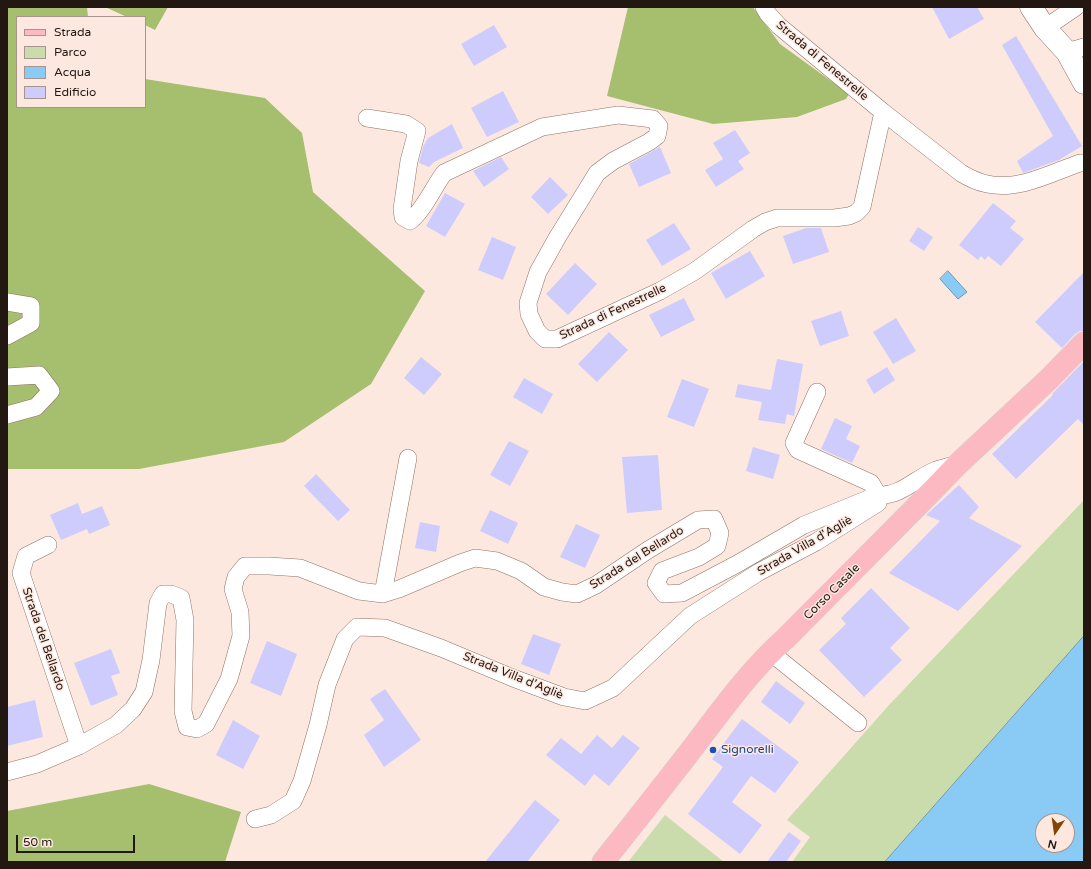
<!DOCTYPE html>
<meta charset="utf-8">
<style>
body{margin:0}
#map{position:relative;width:1091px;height:869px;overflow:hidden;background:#fde8e0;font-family:"Varela Round",sans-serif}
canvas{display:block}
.frame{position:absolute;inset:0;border:8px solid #231712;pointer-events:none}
.legend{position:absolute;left:16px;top:16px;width:130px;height:92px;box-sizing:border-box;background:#fde8e0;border:1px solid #a6948e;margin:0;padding:5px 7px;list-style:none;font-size:12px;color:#231712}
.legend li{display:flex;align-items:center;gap:8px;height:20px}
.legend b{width:20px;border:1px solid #a6948e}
.north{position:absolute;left:1035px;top:813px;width:40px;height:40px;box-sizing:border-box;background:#fde8e0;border:1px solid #a6948e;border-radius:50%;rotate:193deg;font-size:11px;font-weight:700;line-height:16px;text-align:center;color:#231712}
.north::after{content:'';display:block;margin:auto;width:14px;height:18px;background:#834406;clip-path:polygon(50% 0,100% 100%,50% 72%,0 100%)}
.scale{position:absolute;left:16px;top:835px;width:119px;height:18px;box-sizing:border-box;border:2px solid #231712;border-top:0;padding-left:5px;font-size:12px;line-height:14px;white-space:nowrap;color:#231712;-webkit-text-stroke:3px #fde8e0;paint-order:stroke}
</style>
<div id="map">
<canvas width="1091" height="869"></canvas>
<div class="frame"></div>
<ul class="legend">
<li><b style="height:5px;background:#fcb9c2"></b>Strada</li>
<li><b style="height:11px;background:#cbdcac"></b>Parco</li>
<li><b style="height:11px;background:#8acbf5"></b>Acqua</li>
<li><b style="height:11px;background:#cdccfc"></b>Edificio</li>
</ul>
<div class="north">N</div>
<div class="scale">50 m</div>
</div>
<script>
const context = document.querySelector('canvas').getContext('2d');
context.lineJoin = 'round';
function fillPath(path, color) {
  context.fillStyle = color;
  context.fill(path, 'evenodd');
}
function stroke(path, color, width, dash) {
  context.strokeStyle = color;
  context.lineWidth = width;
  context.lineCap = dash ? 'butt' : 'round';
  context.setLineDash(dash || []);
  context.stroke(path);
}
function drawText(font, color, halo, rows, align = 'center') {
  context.font = font + ' "Varela Round",sans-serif';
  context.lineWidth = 3;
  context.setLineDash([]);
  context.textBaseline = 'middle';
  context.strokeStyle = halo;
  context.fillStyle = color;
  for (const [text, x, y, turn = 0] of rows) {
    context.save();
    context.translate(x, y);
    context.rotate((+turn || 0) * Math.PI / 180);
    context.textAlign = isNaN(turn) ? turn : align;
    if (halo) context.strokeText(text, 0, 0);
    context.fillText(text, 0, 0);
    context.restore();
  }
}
fillPath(new Path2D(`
 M1084,500v136l-199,226h-93l18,-25 -23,-17 102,-115z
 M665,815l59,47h-96z`), '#cbdcac');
fillPath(new Path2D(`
 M7,7h80l1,10h-71v90h128v-28l120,19 37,35 11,59 112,99 -54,93 -87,58 -145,27h-132z
 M105,7h63l-13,23 -10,-5v-8h-18z
 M628,7h125l27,37 69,50 -3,5 -49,18 -84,7 -106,-28z
 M149,784l92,28 -16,50h-218v-51z`), '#a5bf6e');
const water = new Path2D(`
 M948,271l19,21 -9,7 -18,-20z
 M1084,636v226h-199zM1043,821h24v24h-24z`);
fillPath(water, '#8acbf5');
stroke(water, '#6b95b1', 1);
fillPath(new Path2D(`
 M932,7h45l7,12 -35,20z
 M494,25l13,22 -33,19 -13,-22z
 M1016,36l66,110 -23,14 -36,13 -6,-12 36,-25 -51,-91z
 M503,91l16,31 -32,15 -16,-29z
 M452,124l11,24 -29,14 -5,5 -10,-4 4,-16 5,-9z
 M735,130l15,23 -12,8 6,8 -28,18 -11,-17 18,-11 -10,-16z
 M660,147l11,26 -32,14 -10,-23z
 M501,157l8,12 -25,18 -11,-16z
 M550,177l18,18 -20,19 -17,-17z
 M445,193l20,11 -20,33 -19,-11z
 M993,203l23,18 -6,7 14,11 -23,27 -13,-10 -3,4 -4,-4 -3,4 -19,-15z
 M674,223l17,26 -29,17 -16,-26z
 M918,227l15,10 -9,14 -15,-10z
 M806,228h15l8,24 -36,12 -10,-28z
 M492,237l24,10 -13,33 -25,-10z
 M750,251l15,25 -39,23 -15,-26z
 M575,263l22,21 -29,31 -22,-21z
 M1084,272v59h-4l-5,3 -13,14 -27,-26z
 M684,298l11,22 -34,17 -12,-22z
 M841,311l8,25 -29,10 -9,-25z
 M896,318l20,33 -23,13 -20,-32z
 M609,332l19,18 -31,32 -19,-18z
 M421,357l21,17 -18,21 -20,-17z
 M777,359l26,5 -9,52 -7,-2 -2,10 -27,-4 4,-18 -27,-5 3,-13 33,6z
 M1084,361v64l-6,-6 -62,60 -24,-25 61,-59 -1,-1z
 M887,367l8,13 -21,14 -8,-14z
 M524,378l29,16 -11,20 -29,-17z
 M682,379l27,10 -15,38 -27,-10z
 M835,418l17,8 -6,13 14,7 -8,17 -31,-14z
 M509,441l20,10 -19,35 -20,-11z
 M753,447l27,8 -7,24 -27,-8z
 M658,455l4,55 -35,3 -5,-56z
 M316,474l34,36 -12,11 -34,-35z
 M959,485l20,22 -10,11 53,28 -64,65 -69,-38 51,-52 -14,-6z
 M78,503l4,11 20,-8 8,19 -21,9 -2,-5 -26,11 -11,-25z
 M490,510l28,13 -10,21 -28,-13z
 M420,522l20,4 -4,26 -21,-4z
 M576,524l24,11 -15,33 -25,-11z
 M871,588l39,40 -20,20 12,12 -38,37 -45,-47 27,-26 -5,-6z
 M533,634l28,10 -12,31 -28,-11z
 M267,641l30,13 -16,42 -31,-13z
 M111,649l9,24 -9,3 7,19 -27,11 -17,-43z
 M776,681l29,22 -15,21 -29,-22z
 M385,689l36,51 -37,27 -20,-32 20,-15 -14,-21z
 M35,700l8,37 -36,9v-39z
 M742,719l57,43 -24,31 -24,-17 -19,26 30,23 -22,29 -52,-40 35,-47 -11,-8z
 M233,720l27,16 -17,33 -27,-14z
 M597,735l15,13 11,-13 17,13 -31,38 -15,-12 -9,12 -39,-31 15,-17 20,16z
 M535,800l25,20 -33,42h-42z
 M789,832l12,9 -15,21h-19z`), '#cdccfc');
const minor = new Path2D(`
 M764,7l4,7 11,12 104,86 78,61c8,5 17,9 26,11 32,7 64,-11 93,-21h4
 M1045,28l31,-21
 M1067,52l17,-5
 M367,118l39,6 11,7 -8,30 -7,48 1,8 7,4c14,-11 23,-33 34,-48l98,-46 76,-12 35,4 6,7 -2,10 -8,6 -36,19 -16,12 -40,65 -19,34 -10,31 1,11 8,17 8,8h12l103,-48 35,-20 58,-42 12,-7 12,-4h57l15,-2 7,-3 6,-6 21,-95
 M7,302l24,4v17l-24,13
 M7,377l32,-2 12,16 -15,16 -29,8
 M817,392l-23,51 4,7 73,33 7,12
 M48,545l-22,11 -5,17 58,173
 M383,594l25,-136
 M770,652l88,71
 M7,772l30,-8 42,-18 37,-21 17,-16 11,-17 7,-32 7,-57 5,-9h8l10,4 4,22 -2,91 4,16 10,2 9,-5 23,-45 12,-43 -1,-24 -7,-23 3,-12 9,-11h24l31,2 59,23 24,3 16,-5 61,-26 15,-5 22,3 24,10 23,16 18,5 15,2 19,-9 52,-35 50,-30 16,-1 6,14 -3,13 -18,11 -37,14 -6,12 8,11 18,-1 55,-29 67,-39 74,-30c22,2 38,-17 58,-25 7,-2 14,-4 22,-6
 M255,819l16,-4 22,-14 9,-20 16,-56 9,-40 18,-46 12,-12 28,1 56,20 72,30 51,19 21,4 28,-13 77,-72 69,-44 57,-30 62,-39`);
const secondary = new Path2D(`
 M1031,7l14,21 22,24 17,31`);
const primary = new Path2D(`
 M603,862c31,-39 62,-78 92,-117 28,-37 56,-76 91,-107l147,-148 25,-26 91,-85 35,-36`);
stroke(minor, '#907265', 18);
stroke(secondary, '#907265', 23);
stroke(primary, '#d3d1d0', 23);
stroke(minor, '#fff', 17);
stroke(secondary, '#fff', 22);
stroke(primary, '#fcb9c2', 22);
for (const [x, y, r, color] of [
 [713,750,4,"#1a4fb4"]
]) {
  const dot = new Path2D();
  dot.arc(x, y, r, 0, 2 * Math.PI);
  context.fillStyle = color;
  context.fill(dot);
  stroke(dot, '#fde8e0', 1.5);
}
drawText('12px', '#231712', '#fde8e0', [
 ["Strada di Fenestrelle",822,61,40],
 ["Strada di Fenestrelle",613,312,-25],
 ["Strada Villa d'Agliè",805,546,-30],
 ["Strada del Bellardo",637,558,-32],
 ["Corso Casale",832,592,-45],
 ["Strada del Bellardo",43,639,71],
 ["Strada Villa d'Agliè",513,676,22]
]);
drawText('12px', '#164399', '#fde8e0', [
 ["Signorelli",721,750]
], 'left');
</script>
